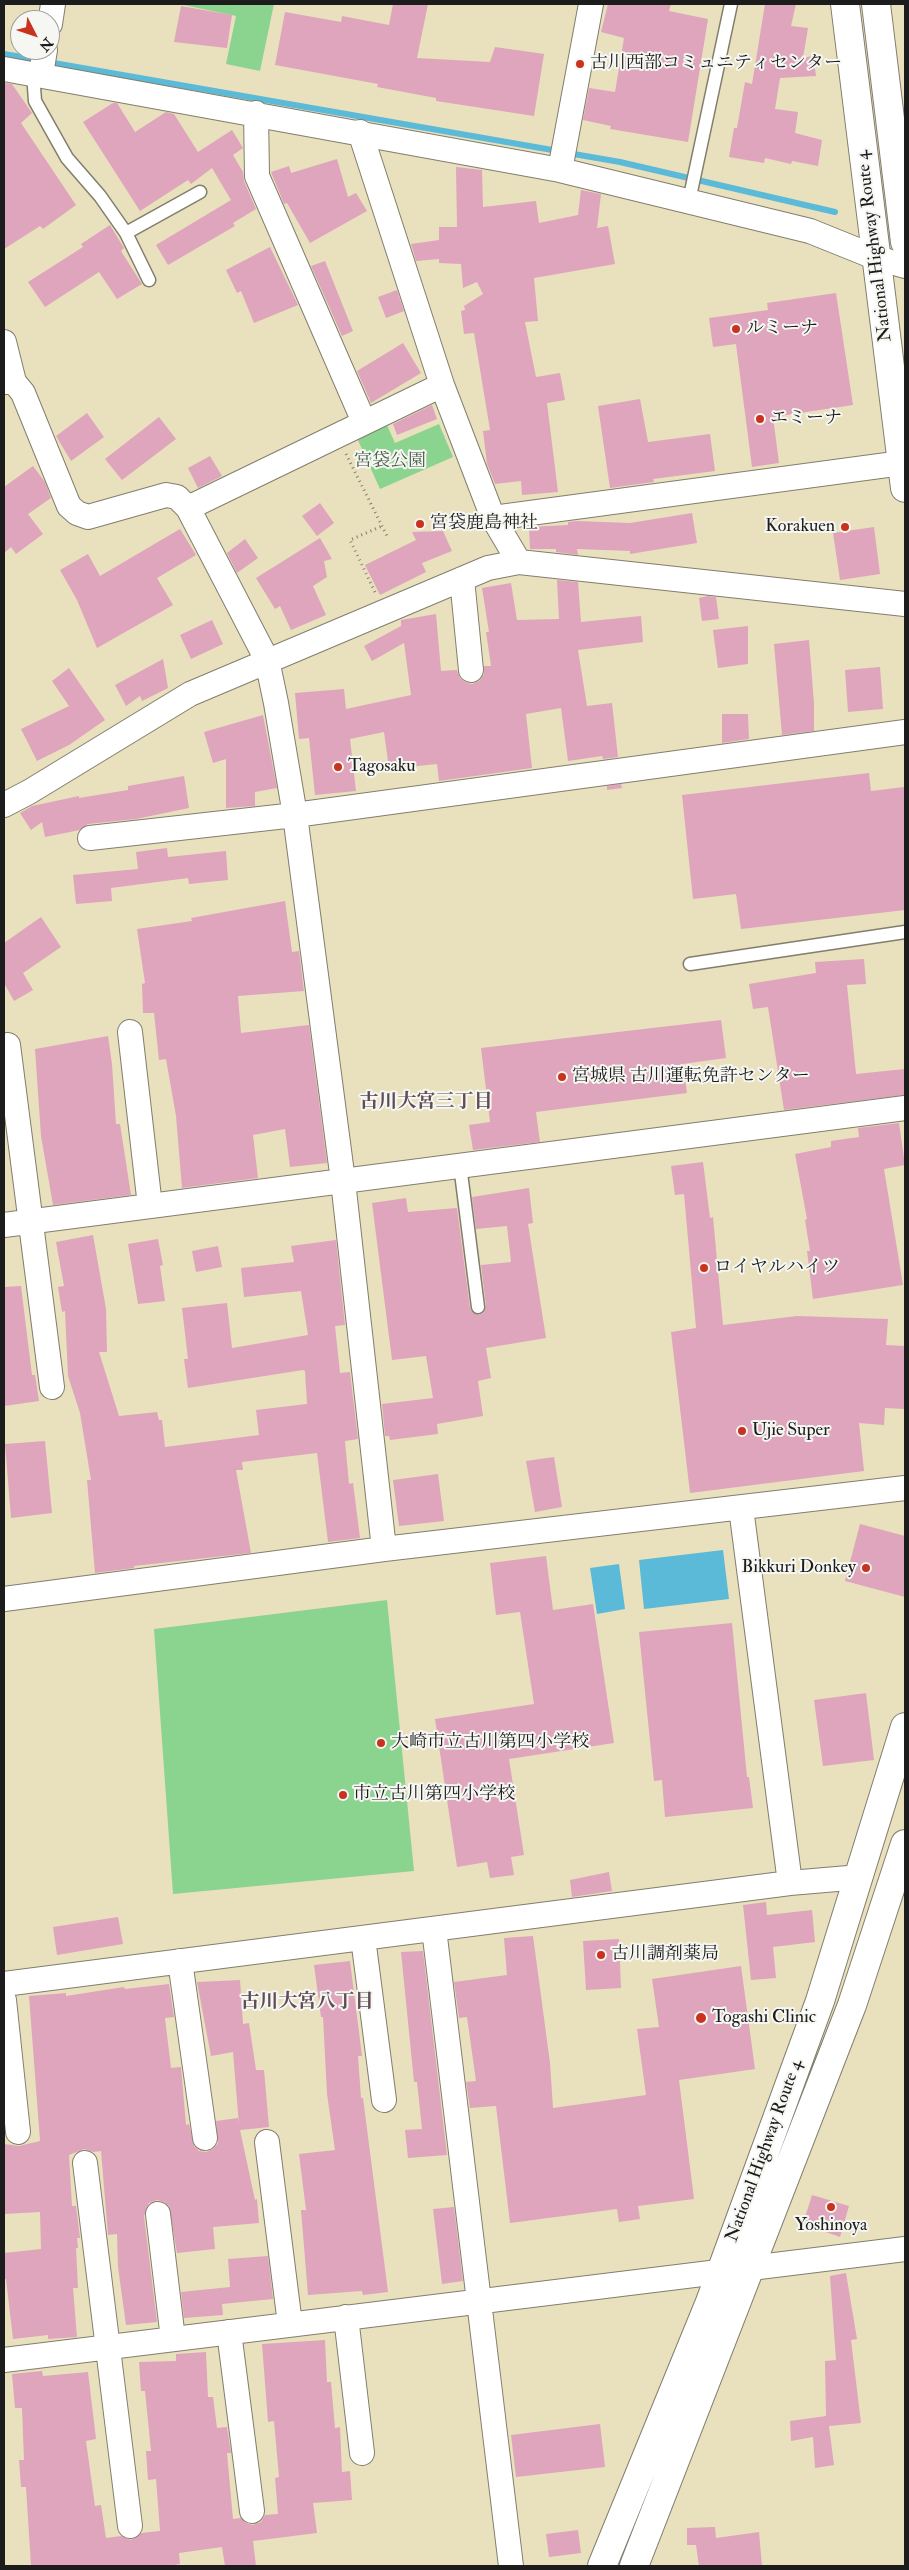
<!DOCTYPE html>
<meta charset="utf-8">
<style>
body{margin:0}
#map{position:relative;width:909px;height:2570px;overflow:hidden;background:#e9e0be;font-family:"IM FELL Double Pica",serif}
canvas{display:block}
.frame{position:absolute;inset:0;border:5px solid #1c1c1c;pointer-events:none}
.north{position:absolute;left:10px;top:10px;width:50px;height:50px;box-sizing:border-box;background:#f6f6f2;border:1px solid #9f9f9c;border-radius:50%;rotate:131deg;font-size:14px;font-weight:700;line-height:20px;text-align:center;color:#1c1c1c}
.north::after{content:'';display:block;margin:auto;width:18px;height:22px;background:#c8321e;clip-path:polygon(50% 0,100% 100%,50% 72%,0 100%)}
</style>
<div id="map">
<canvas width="909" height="2570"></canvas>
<div class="frame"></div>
<div class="north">N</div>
</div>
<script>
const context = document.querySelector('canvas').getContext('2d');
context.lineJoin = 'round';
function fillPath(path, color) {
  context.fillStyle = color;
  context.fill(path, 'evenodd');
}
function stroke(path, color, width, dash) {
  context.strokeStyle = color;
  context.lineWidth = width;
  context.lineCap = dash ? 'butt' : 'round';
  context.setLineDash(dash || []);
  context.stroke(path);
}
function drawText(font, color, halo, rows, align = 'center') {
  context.font = font + ' "IM FELL Double Pica","Noto Serif JP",serif';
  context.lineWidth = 4;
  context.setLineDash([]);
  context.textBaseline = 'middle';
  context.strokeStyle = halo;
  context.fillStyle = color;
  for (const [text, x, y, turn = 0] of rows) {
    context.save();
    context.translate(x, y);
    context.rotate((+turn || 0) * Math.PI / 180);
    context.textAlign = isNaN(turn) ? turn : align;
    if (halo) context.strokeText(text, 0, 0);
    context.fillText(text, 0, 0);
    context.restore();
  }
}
fillPath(new Path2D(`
 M179,4h95l-14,67 -34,-7 10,-48z
 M439,424l14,33 -73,32 -23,-51 30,-13 8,18z
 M387,1600l27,271 -241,23 -19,-265z`), '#8bd48f');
fillPath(new Path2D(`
 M723,1550l6,49 -85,10 -5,-49z
 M619,1564l6,45 -28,5 -7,-46z`), '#5abad8');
stroke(new Path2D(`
 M4,54l35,6
 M48,62l510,89
 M568,153l52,9 215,50`), '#5abad8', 6);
fillPath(new Path2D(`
 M393,4h35l-11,54 73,4 5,-15 49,7 -10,62 -98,-15v-3l-59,-11 1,-3 -103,-19 10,-53 56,10 1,-6 47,9z
 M608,4h63l-2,7 39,8 -20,123 -78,-13 1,-3 -28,-6 6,-32 26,4 9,-54 -23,-6z
 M765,4h31l-5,22 17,2 -5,30 10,-2 3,20 -36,2 -5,31 23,3 -3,21 27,7 -4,26 -26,-5 -1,3 -26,-6 -1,5 -35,-6 5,-29h3l8,-46 7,2z
 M181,6l51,9 -5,33 -53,-6z
 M4,83l8,1 20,29 -11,10 55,82 -33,24 -3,-3 -36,23z
 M113,103h4l18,29 31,-20 8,2 24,38 34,-22 11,18 -10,7 10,17 1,9 12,28 -23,14 2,3 -67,39 -12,-20 75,-45 -19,-32 -21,16 -3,-4 -48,31 -57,-89z
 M337,159l11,38 8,-4 11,18 -57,32 -23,-40 -3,1 -13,-32 18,-6 2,7z
 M456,167l26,3 1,37 53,-6 3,22 39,-8 3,-25 20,4 -4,34 11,-2 7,38 -81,14 4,43 -13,1 11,55 24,-4 5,27 -18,3 11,89 -36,3 -1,-14 -26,3 -8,-20 -4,-33 7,-1 -16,-97 -10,1 -3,-23 4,-1 -1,-4 19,-12 -6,-12 -14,6 -2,-24 -22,-1v-4l-23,2 -5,-17 28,-4v-13h18z
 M110,225l14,23 -3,3 21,33 -25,15 -18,-27 -54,35 -17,-25 55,-35 -2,-3z
 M270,247l28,58 -44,18 -13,-32 -4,2 -11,-23z
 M325,261l28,70 -11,5 -31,-70z
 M397,290l7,21 -18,7 -8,-21z
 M836,293l17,112 -80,12 6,46 -27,4 -16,-123 -23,3 -4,-29 59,-8 -1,-7z
 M403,343l18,30 -50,30 -14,-32z
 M640,399l8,43 62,-8 5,37 -62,8 1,3 -44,6 -12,-82z
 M432,405l5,14 -40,16 -4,-11z
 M87,413l17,24 -33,24 -15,-25z
 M159,417l17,22 -54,41 -17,-21z
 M210,456l12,20 -24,12 -10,-20z
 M33,466l12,16 6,16 -23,16 15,20 -27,20 -5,-7 -7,6v-66z
 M320,503l14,20 -17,13 -15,-20z
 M692,513l5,30 -67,11v-3l-53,-2 1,6 -22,-3v-3h-26l-1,-22 39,-2v-3l8,-1 54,2z
 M874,527l6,47 -40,6 -7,-47z
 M180,529l16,26 -39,23 16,27 -76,43 -20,-48 -17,-30 28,-16 12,22z
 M443,531l9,20 -30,12 4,9 -46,23 -15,-30 51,-25 -4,-8z
 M320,538l12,21 -8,2 3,16 -14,9 13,29 -35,15 -11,-24 -5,3 -19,-31z
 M245,539l13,19 -21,15 -10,-20z
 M557,580l21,2 3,40 60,-6 2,26 -65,8 9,56 25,-3 6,54 -15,2 -1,-3 -34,5 -7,-53 -35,6 6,54 -93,13 -2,-17 -48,5 -5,-37 -34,7 6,52 -41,4 -6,-57 -10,1 -4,-46 49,-4 2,20 65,-14 -7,-52 -32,18 -8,-15 37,-20v-6l35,-6 5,57 16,-1 3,8 5,4 7,2 7,-3 5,-6v-9h7l-5,-34h3l-7,-44 29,-5 6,37 42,-1z
 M708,596l8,1 3,22 -17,2 -3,-23z
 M212,620l11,24 -32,15 -11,-24z
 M748,626v38l-30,4 -5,-38z
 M809,640l5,63v28l-32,4 -8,-91z
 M163,659l5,29 -26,13 -2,-5 -14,10 -11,-21z
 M880,667l3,42 -35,3 -3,-42z
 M69,668l36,52 -36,25 -32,16 -16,-32 48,-23 -17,-25z
 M722,714h26l1,25 -27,4z
 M263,715l14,73 -22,4v14l-29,2v-49l-13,4 -9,-31z
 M869,773l2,18 33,-4 1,123 -164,19 -5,-35 -43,5 -11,-104z
 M184,776l5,32 -53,11 -48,5 -8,6 -35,7 -3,-15 -11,8 -11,-17 12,-7 47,-10v2l49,-8v-4z
 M621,784l1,4 -15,2v-4z
 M167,848l1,9 58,-6 2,29 -39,4 -1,-6 -77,10 1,13 -36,3 -3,-29 65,-6 -2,-17z
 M285,901l7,51 7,-1 5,40 -66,5 3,37 68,-8 18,138 -37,4 -5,-38 -32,6 5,43 -76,10 -6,-72 -10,-57 -7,1 -5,-47h-11l-1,-29 3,-1 -8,-54 55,-8 -1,-3z
 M41,917l20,30 -38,26 10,17 -19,11 -10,-18v-40z
 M864,959l2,25 -19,1 9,89 49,-5v26l-121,15 -16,-103 -15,2 -4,-25 67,-11 -1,-11z
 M721,1020l5,38 -43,6 4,29 -151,19 4,30 -67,8 -4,-25 21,-3 -9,-74z
 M108,1036l4,28 4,60h4l11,71 -78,10 -12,-69 -6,-87z
 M899,1123l6,42 -21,4 19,116 -90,14 -6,-48h3l-5,-31 2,-1 -12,-65 36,-7v-6l28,-4 -1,-9z
 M703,1162l7,56 3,-1 10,108 74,-9 91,3 -2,26 19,1v63l-20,-1 -1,17 -25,-2 5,48 -174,22 -19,-161 25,-4 -12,-134 -9,1 -4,-29z
 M529,1188l4,35 -5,1 18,114 -60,10 5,30 -13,3 5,35 -46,8 1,10 -48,6 -1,-4h-4l-3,-32 51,-6 -7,-42 -34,4 -20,-157 34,-5 2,14 49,-4 13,100 2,4 7,3 4,-2 3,-7 -5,-41 30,-3 -4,-36 -31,3 -4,-32z
 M93,1235l13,74 1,43h-8l20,64 38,-4 2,8h3l3,27 94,-12 -3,-25 51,-6 -2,-33 -2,-1 -115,18 -4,-29h4l-6,-51 45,-5 5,45 76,-13 -7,-44 -57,6 -3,-29 53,-6 -3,-16 45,-6 9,85 -10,1 5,47 10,-1 8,67 -13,2 4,43 4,-1 7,55 -32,4 -11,-89 -75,9 1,8h-7l15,83 -117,13v2l-39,5 -8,-93h4l-11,-67 -12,-37 -3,-65 -3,1 -4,-25 6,-1 -8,-44z
 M158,1239l5,26 -3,1 5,35 -27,3 -10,-60z
 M218,1246l4,21 -26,5 -4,-21z
 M21,1286l11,89h3l4,26 -35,5v-119z
 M45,1441l7,72 -41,5 -6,-74z
 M554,1457l8,50 -27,5 -9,-51z
 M438,1474l6,47 -45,5 -6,-46z
 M860,1524l45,12v61l-60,-16z
 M546,1556l7,54 40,-6 21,139 -105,16 15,96 -13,2 3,18 -24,3 -3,-16 -30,5 -22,-148 99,-15 -14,-92 -24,3 -6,-52z
 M732,1623l15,154h2l4,31 -88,9 -3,-37 -8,1 -15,-149z
 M866,1693l8,67 -51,6 -9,-66z
 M609,1872l3,19 -40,6 -2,-17z
 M766,1902l1,13 45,-5 3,32 -42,5 3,31 -25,2 -8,-75z
 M118,1917l5,27 -66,11 -4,-28z
 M533,1936l17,127 3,45 93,-13 -9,-66 22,-2 -7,-48 89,-13 14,103 -76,11 15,119 -56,7 2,13 -21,3 -2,-13 -107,14 -14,-117 -26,2 -4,-26 10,-1 -9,-64 -8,1 -5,-36 53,-7 -3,-37z
 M619,1939l2,49 -35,2 -3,-49z
 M423,1951l24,204 -39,3 -3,-28 17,-1 -5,-47h-3l-13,-130z
 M350,1961l12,95h-4l3,42h2l4,31 21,163 -25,3 -1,-4 -54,4 -7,-85h5l-7,-56 36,-4 -8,-56 -4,-77h-2l-7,-52z
 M240,1980l3,44 6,-1 7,47h8l5,57 -29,3 15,70 2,-1 2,24 -46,4 2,22 -38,4 -8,-47 -5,-4 -7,-2 -8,3 -5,13 13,106 -31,3 -8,-58 -1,-33 -9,1 -7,-84 -8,1 -9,-3 -15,6 3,51h4l4,32h-3l1,10h-2l2,40h-5l4,49 -29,2v-4l-35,4 -7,-60h-2v-26l37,-4 -1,-37 -36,2v-70l15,2 21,-5 -11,-145 37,-3v3l58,-9 1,2 44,-5 5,33 -9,1 6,50 10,-1 5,58 3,-1 5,22 5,5 7,1 7,-3 5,-6 -2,-22 22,-3 1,7 -6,-73 -22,4 -14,-74z
 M812,2195l37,11 -9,31 -37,-13z
 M454,2207l9,74 -21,3 -9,-75z
 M268,2256l5,43 -51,5 1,11 -39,3 -3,-26 49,-5 -2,-28z
 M846,2273l11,66 -6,1 10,83 -32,3 5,39 -19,3 -2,-31 -22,4 -1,-20 36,-5 -1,-55 11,-1 -6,-84z
 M325,2340l2,42h4l4,46 5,-1 2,45 8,-1 2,29 -39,3 4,30 -64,8 3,25h-31l-3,-19 -43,6 1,11 -12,2h-137l-5,-79h-5l-2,-27h5l-2,-52h-7l-3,-34 30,-3 1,5 45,-4 8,67 -10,2 9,65 6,-1 5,33 15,-2 10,4 10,-7 19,-2 -4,-52 -8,1 -2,-29h5l-6,-60h-4l-2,-29 37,-1v-7l30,-2 2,45h5l4,31 10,-1 4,26h-4l6,66 8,-1 5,5 7,2 8,-3 4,-7 13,-1 -3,-36 4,-1 -5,-56 -6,1 -6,-78z
 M600,2424l5,43 -89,10 -5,-42z
 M715,2527l1,11 43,-6 3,34h-63l-3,-21h-9v-17z
 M578,2530l3,23 -32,4 -3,-23z`), '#dea5bc');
const lane = new Path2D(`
 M33,73l2,28 32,57 33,38 26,37 23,47
 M689,201l42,-197
 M126,233l74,-41
 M690,964l215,-32
 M460,1165l18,142`);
const street = new Path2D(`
 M50,24l3,-20
 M4,69l556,101 250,61 67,27 28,8
 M41,74l4,-24
 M256,113l1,63 107,246
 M360,132l82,253 51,133 26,44
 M560,170l31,-166
 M4,342l10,40
 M4,382h10l9,11 46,113 8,7 11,4 78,-22 11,2 11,11 79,152 9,43 19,112 48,366 41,368
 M188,508l254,-123
 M493,518l409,-55
 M462,579l9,91
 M4,805l25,-13 161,-98 298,-126 31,-6 386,42
 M90,838l205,-23 610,-83
 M130,1032l20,174
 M8,1045l44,342
 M4,1225l901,-117
 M741,1508l49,375
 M4,1599l380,-50 521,-61
 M434,1929l77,637
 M363,1938l21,162
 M180,1961l25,177
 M4,1984l786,-101 70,-6
 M4,2000l14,132
 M267,2142l23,182
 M85,2163l45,363
 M158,2214l15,125
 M346,2317l16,136
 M229,2332l23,179
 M4,2360l901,-111`);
const highway = new Path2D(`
 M845,4l60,484
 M876,4l29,238
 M602,2566l108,-264 110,-301 85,-274
 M634,2566l218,-561 53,-161`);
stroke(lane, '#827e6d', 15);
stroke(street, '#827e6d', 26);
stroke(highway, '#827e6d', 30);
stroke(new Path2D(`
 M346,454l41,82
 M375,592l-25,-52 32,-14`), '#827e6d', 3, [1, 4]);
stroke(lane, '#fff', 12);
stroke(street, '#fff', 24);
stroke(highway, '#fff', 28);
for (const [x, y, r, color] of [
 [580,64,5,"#c8321e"],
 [736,329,5,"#c8321e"],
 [760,419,5,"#c8321e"],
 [420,524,5,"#c8321e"],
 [845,527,5,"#c8321e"],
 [338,767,5,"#c8321e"],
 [562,1077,5,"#c8321e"],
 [704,1268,5,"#c8321e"],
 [742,1431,5,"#c8321e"],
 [866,1568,5,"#c8321e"],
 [381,1743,5,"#c8321e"],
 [343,1795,5,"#c8321e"],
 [601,1955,5,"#c8321e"],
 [701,2018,6,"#c8321e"],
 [831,2207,5,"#c8321e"]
]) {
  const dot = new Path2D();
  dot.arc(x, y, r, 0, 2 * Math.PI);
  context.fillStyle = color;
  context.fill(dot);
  stroke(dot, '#f6f6f2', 2);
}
drawText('18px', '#1c1c1c', '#f6f6f2', [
 ["古川西部コミュニティセンター",590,64],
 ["ルミーナ",746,329],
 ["エミーナ",770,419],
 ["宮袋鹿島神社",430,524],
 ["Korakuen",835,527,"right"],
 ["Tagosaku",348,767],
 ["宮城県 古川運転免許センター",572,1077],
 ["ロイヤルハイツ",714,1268],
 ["Ujie Super",752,1431],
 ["Bikkuri Donkey",856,1568,"right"],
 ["大崎市立古川第四小学校",391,1743],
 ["市立古川第四小学校",353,1795],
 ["古川調剤薬局",611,1955],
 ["Togashi Clinic",712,2018],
 ["Yoshinoya",831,2226,"center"]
], 'left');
drawText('18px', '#1c1c1c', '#f6f6f2', [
 ["National Highway Route 4",875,246,-97],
 ["National Highway Route 4",765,2151,-70]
]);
drawText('18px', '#435c44', '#f6f6f2', [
 ["宮袋公園",390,462]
]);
drawText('bold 19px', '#604c54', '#f6f6f2', [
 ["古川大宮三丁目",426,1103],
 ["古川大宮八丁目",307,2003]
]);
</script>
